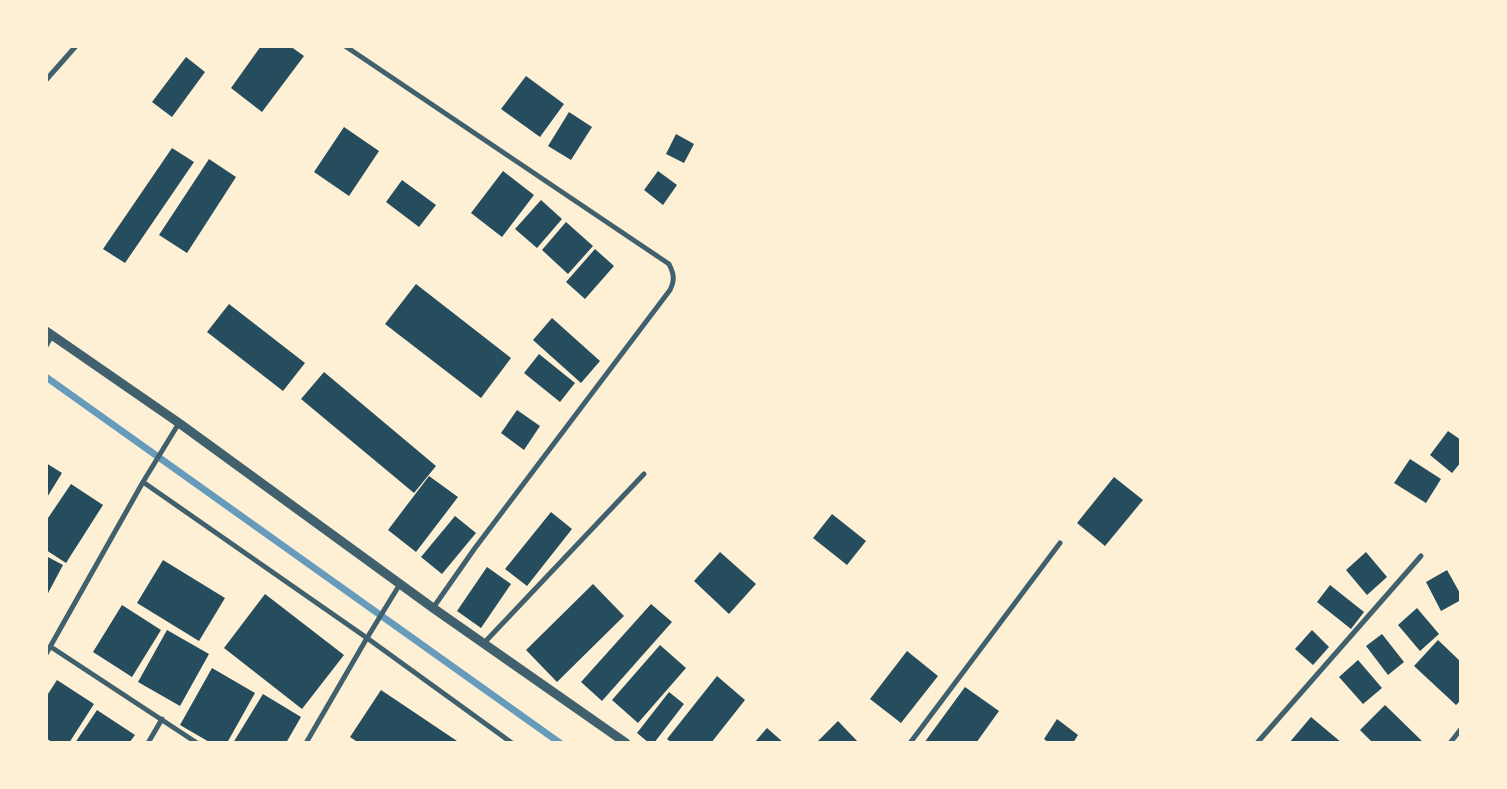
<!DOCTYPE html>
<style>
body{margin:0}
#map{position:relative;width:1507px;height:789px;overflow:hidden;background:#fdf0d5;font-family:"DejaVu Sans",sans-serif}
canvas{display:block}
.frame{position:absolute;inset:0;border:48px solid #fdf0d5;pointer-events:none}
</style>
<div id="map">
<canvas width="1507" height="789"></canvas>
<div class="frame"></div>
</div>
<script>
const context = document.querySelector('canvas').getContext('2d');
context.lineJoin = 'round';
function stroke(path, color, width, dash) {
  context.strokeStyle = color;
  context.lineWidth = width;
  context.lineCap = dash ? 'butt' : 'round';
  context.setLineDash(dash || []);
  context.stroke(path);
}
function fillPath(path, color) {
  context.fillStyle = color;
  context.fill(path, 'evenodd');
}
stroke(new Path2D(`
 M46,377l514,366`), '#669bbc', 7);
fillPath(new Path2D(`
 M261,46h29l14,10 -42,56 -31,-24z
 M186,57l19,15 -33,45 -20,-15z
 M526,76l38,28 -24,33 -39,-28z
 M569,112l23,15 -21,33 -23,-14z
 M344,127l35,24 -30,45 -35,-24z
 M676,134l18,10 -10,19 -18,-9z
 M172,148l22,14 -69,101 -22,-14z
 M209,159l27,18 -49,76 -28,-18z
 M503,171l31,24 -32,42 -31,-24z
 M658,171l19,14 -14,20 -19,-15z
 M402,180l34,25 -17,22 -33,-25z
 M541,200l21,19 -25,29 -22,-19z
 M566,222l27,24 -25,28 -26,-24z
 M595,249l19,17 -29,33 -19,-17z
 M416,284l95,74 -30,40 -96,-74z
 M229,304l76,59 -22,28 -76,-59z
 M552,318l48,43 -19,22 -48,-43z
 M539,354l36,29 -15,19 -36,-29z
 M324,372l112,94 -22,27 -113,-94z
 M517,410l23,16 -16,24 -23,-17z
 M1448,431l13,9v22l-9,11 -22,-18z
 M1410,459l31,20 -15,24 -32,-20z
 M46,463l16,10 -16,26z
 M429,476l29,21 -42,55 -28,-22z
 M1114,477l29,23 -38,46 -28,-23z
 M71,484l32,21 -37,58 -20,-13v-29z
 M551,512l21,17 -45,57 -22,-17z
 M832,514l34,27 -19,24 -34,-27z
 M455,516l21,17 -34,41 -21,-17z
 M720,552l36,32 -27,30 -35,-33z
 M1366,552l21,25 -20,18 -21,-25z
 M46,556l17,9 -17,32z
 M163,560l62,38 -26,43 -62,-38z
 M487,567l24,17 -30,44 -24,-17z
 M1447,570l14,25v5l-20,11 -15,-29z
 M593,584l31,32 -67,66 -31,-32z
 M1330,585l34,27 -13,17 -34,-27z
 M265,594l79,61 -42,54 -78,-61z
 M651,604l21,18 -70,79 -21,-19z
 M122,605l39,25 -29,47 -39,-25z
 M1417,608l22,26 -19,17 -22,-26z
 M167,630l42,24 -29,52 -42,-24z
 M1312,630l17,17 -16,18 -18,-16z
 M1382,634l22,28 -16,13 -22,-29z
 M1438,640l23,22v38l-5,5 -42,-39z
 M660,645l26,23 -48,55 -26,-23z
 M907,651l31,25 -37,47 -31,-24z
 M1358,660l24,28 -19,16 -24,-27z
 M212,668l43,25 -28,50h-16l-31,-18z
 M717,676l28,24 -34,43h-39l-5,-4z
 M57,680l37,24 -25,39h-16l-7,-5v-41z
 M965,687l34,24 -23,32h-52z
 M381,690l79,53h-101l-9,-6z
 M669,692l15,12 -30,39h-5l-12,-10z
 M263,694l38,23 -15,26h-53z
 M1385,705l39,38h-51l-13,-13z
 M97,710l38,25 -6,8h-54z
 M1311,717l31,26h-53z
 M1057,719l21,16 -5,8h-24l-5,-4z
 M838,721l21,22h-43z
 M767,728l17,15h-30z`), '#264d5e');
stroke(new Path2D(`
 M345,46l324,218c5,10 6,16 1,26l-195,258 -42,60
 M46,80l30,-34
 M46,346l6,-11
 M143,482l224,156 145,105
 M484,643l160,-169
 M51,647l146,96
 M46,654l97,-172 36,-59
 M148,743l14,-24
 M306,743l61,-105 33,-54
 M910,743l150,-200
 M1257,743l164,-187
 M1450,743l11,-14`), '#3f606c', 5);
stroke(new Path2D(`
 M46,331l133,92 254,185 193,135`), '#3f606c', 9);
</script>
